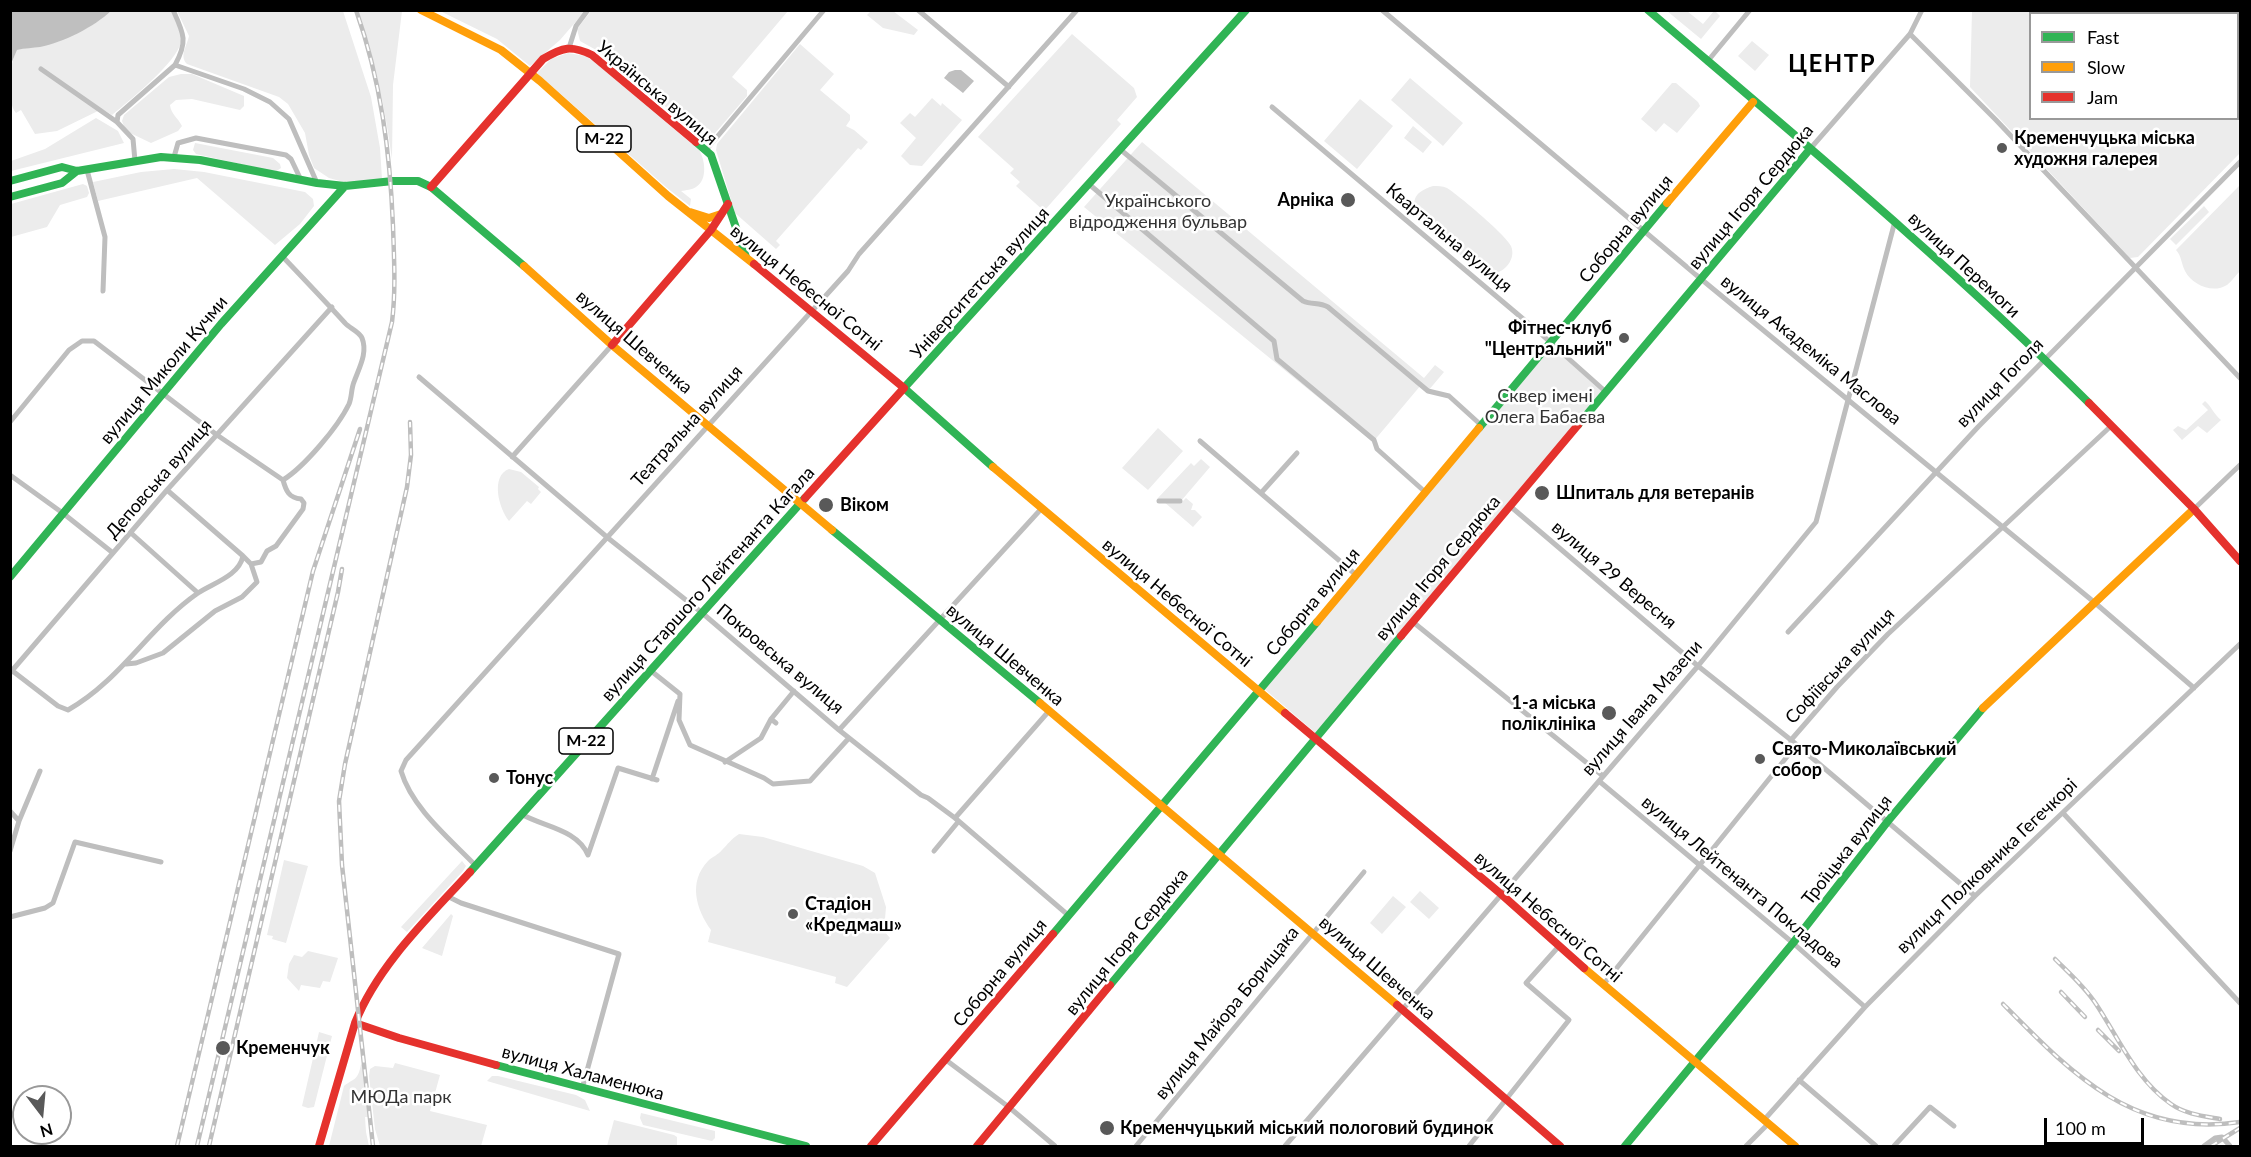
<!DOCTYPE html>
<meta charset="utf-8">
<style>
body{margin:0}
#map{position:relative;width:2251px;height:1157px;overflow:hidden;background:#fff;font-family:Lato,sans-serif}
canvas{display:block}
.frame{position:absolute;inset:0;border:12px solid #000;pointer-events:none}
.legend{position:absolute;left:2029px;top:12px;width:210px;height:108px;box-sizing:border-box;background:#fff;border:2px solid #999;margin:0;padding:8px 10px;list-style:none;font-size:18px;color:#000}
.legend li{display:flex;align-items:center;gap:12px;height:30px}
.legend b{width:30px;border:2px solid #999}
.north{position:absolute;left:12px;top:1085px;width:60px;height:60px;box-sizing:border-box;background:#fff;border:2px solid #999;border-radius:50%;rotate:164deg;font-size:16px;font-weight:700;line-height:24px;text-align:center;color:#000}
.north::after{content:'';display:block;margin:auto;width:21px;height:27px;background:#595959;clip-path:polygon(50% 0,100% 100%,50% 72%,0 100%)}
.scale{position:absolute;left:2044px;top:1118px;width:100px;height:27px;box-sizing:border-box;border:3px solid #000;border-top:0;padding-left:8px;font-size:18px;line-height:21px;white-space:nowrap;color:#000;-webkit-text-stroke:4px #fff;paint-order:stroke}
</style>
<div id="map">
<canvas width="2251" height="1157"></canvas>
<div class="frame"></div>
<ul class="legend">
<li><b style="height:8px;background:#30b455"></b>Fast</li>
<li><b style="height:8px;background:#ff9f0a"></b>Slow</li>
<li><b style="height:8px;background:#e5322d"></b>Jam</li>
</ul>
<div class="north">N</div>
<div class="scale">100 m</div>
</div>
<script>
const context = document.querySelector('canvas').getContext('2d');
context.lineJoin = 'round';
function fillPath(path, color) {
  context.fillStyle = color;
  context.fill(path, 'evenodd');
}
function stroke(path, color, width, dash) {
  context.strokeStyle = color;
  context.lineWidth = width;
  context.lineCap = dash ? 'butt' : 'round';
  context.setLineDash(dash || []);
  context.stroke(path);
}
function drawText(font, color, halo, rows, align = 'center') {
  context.font = font + ' Lato,sans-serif';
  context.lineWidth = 5;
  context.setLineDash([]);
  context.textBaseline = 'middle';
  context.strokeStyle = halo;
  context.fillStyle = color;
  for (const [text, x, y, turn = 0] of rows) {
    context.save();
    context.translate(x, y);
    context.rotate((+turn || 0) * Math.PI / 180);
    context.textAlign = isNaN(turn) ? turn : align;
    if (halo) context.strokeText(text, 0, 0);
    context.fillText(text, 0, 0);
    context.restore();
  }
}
fillPath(new Path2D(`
 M111,11h60c4,9 12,21 10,31 -4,20 -52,59 -69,73l-10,-6 -45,22 -22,3 -14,-24 -5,3c-10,-12 -7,-50 1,-63 35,-9 67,-14 94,-39z
 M177,11h166l28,86 9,51 2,31 -35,4 -18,-5 -15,-10 -5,-13 -4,-22 -17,-29 -9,-7 -92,-33c-8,-8 0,-18 2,-28z
 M358,11h44l-9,74 -1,74c-7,-51 -17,-100 -34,-148z
 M440,11h145l-25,29 -30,26 -33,-27z
 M591,11h197l-56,66 15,13v6l-37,43 -4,1 -108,-89 -18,-10 -3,-12z
 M871,11h22l25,19 -4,5 -31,-7 -16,-13z
 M1667,11h20l16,13 11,-13h3l-1,1 4,4 -19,23z
 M1972,11h215l-3,3h-154v104h208v-2l2,3v34l-102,104 -8,1 -160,-171z
 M1072,34l62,54 3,9 -20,23 4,4 -77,87 -28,-25 4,-4 -10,-9 4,-4 -36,-32z
 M1752,41l17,14 -14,16 -17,-15z
 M800,44l34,30 -14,16 30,25v5l-4,6 8,4 14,12 -7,8 -3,-2 -82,93 4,4 -4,4 -41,-36 -19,-63 1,-6z
 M568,53l17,3 7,4 107,90c6,9 9,30 -3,37 -4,3 -10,3 -15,4l10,8 -1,7 -23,-18 -130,-115 14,-14z
 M181,74h11l52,22v10l-4,4 -48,-11 -16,1 -6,5c1,9 8,13 12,21l-4,5 -27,12 -25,-12 -4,-10 2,-6 45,-38z
 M1410,78l53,45 -20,23 -52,-46z
 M1672,83h4l22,19 2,4 -23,27 -13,-10 -8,9 -15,-13z
 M932,98l9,8 1,-3 20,17 -40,46 -12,-1 -9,-9 15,-18 -16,-15 10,-10 5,4z
 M1360,99l33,27 -36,43 -33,-28z
 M96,118l22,13 6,12 -113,28v-10l34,-12z
 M1413,126l19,16 -9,11 -19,-15z
 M1142,142l282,236 11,-13 9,7 -16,19 -7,-6 -48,57 -289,-235z
 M195,143l78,15 7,6 1,4 -6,4 -79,-18 -3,-4z
 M174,169l30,3 101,20 8,7 1,7 -14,18 -25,21 -78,-67 -99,23 -5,-19 48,-10z
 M83,184l4,2 2,7 -2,4 -27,8 -13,22 -36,10v-33z
 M2240,185v86c-4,4 -8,10 -13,14 -14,9 -35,0 -42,-14 -4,-8 -3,-14 -9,-21z
 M1433,186c5,0 9,0 14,2 10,6 60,48 64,58 3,7 1,15 -5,21 -4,4 -10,7 -16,6 -15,-1 -30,-19 -41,-29 -16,-13 -59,-45 -16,-58z
 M2204,206l5,6 -33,33 -6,-6z
 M1549,343l57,49 -288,343 -56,-48z
 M2205,401c6,5 8,12 16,19l-14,13 -9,-7 -16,14 -9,-10 5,-4 8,4 22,-20 -6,-6z
 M1158,428l25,23 -35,39 -26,-22z
 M1201,459l9,8 -29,34 1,1 4,-4 7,6 -2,6h4l7,7 -9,10 -30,-26 -6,-2 34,-36 3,3z
 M509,469l12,3 18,15 -1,2 3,3 -10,12 -4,-3 -18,20c-10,-12 -19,-45 0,-52z
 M739,834l24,3 100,29 12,7 11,34 -2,24 6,7 -43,49 -12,-4 1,-6 -128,-35 3,-12c-15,-21 -23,-48 -3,-69 4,-4 10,-6 14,-11 6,-6 9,-11 17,-16z
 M284,860l24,6 -22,77 -14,-4 1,-3 -6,-1z
 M462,861l4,5 -3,5 -56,61 -6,-5z
 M1420,891l19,17 -10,11 -19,-17z
 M1393,896l13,11 -24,27 -12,-11z
 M451,914l2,2 -11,40 -20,-8z
 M308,951l30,7 -8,24 -7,-1 -3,7 -19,-3 -2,6 -12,-13 2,-14 5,-9 8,2z
 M319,1032l13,4 -18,71 -6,1 -6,-2z
 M395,1063l45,12 -10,36 57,14 -6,21h-101l-5,-17 -6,-53 1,-7 5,-3 18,2z
 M361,1064l2,2 5,51h-3l1,15 3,14h-40l15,-60c10,-8 14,-5 17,-22z
 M492,1076h6l78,19 9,5 5,11 -103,-30z
 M641,1113l74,18v7l-3,3 -69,-16 -3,-7z
 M614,1120l60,15 3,2v9h-70z`), '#ececec');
fillPath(new Path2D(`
 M11,10h100v1c-17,16 -47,31 -71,36 -7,1 -15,1 -23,3l-6,14z
 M955,70h6l13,11 -11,12 -19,-15 5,-6z`), '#bfbfbf');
stroke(new Path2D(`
 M918,10l91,77
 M1382,10l319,269 393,323 100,86
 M1910,34l86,86 244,258
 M569,48l7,-22 12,-16
 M1707,62l43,-52
 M175,65l69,24 26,13 19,17 28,64
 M41,69l76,53
 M1272,107l269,227 65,58
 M1810,149l100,-115 12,-24
 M706,150l118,-140
 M1121,150l182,151c9,4 16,1 25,6l100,84 21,5 32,29
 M174,157l4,-14 18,-5 90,17 5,4 10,21
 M135,161l-2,-22 -16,-17 1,-7 57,-50c13,-24 9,-31 -2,-55
 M87,170l18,67 -2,54
 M1090,185l184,156 3,18 97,81 3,9 47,42
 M419,377l189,161 93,74 138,118 82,65 7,3 27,20 113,97
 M10,422l59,-72 13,-9h12l123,94 66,45
 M1200,441l155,133
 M512,457l100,-112
 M10,475l54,39 49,39
 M167,490l76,66
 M1261,493l36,-40
 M1159,501h21
 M1510,506l188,160 93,74 184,156
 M2194,509l46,-44
 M131,533l67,60
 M1413,622l190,154
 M1788,632l190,-205 262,-265
 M126,664l10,-1 27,-10 52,-42 27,-14 15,-15 -6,-18
 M10,669l48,37 10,4c53,-30 81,-83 130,-117 15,-10 41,-17 45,-37l8,8 10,-2 6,-11 9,-5 27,-37 1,-6 -3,-4c-12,-1 -15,-8 -18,-19 21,-13 55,-53 66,-76 3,-7 2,-15 5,-22 5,-14 14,-29 8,-44 -3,-7 -13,-10 -17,-15 -21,-23 -42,-45 -63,-67
 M650,670l30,24 -1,26 11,25 74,33 9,6 37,-3 39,-43
 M10,673l157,-183 165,-183
 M776,723l-5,-4 23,-28
 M839,730l203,-222
 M725,762l36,-24 10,-19
 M652,779l26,-78
 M1599,781l194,162 72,64
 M10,811l9,10
 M2063,813l177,190
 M521,814c23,13 56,15 67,41l30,-87 39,12
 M955,818l94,-107
 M10,851l9,-30 21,-50
 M934,851l24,-29
 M475,865c-26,-27 -63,-57 -74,-94l5,-11 442,-489 11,-17 218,-244
 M447,896l14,7 158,51 -37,135
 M10,917l35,-9 8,-5 22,-61 86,20
 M1603,985l187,-232 1,-13 46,-53 51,-53 223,-208
 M946,1060l64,48 45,38
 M1799,1080l77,66
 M1764,1120l101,-113 110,-111 265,-252
 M1136,1146l228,-274
 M1285,1146l413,-480 118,-144 79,-301
 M1469,1146l100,-126 -43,-37 34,-38
 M1746,1146l22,-22
 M1894,1146l36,-39 24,19
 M2204,1146l11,-8 7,-1 8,9`), '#bebebe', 5);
stroke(new Path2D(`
 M1648,10c150,128 302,254 441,393
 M696,142l15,13 35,102
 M10,181l52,-14 15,4 84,-14 39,3 117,23 28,3 48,-5h25l13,6 93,79
 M10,197l52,-14 15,-12
 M1578,425l232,-276
 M1479,428l188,-225
 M993,467l-89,-79 342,-378
 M832,530l208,173
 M10,577l211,-253 124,-138
 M470,872l335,-374
 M1053,934l264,-312
 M1110,985l291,-349
 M496,1065l310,81
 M1625,1146l168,-203 95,-122 95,-113`), '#30b455', 8);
stroke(new Path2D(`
 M421,10l80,40 39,31 128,115 86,68
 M1667,203l86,-101
 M690,212l19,6 12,-4
 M524,266l88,79 220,185
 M993,467l292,246
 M1317,622l162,-194
 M1040,703l357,302
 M1983,708l211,-199
 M1584,968l211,178`), '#ff9f0a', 8);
stroke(new Path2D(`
 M431,187l112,-128c20,-12 28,-14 49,-4l104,87
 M754,264l150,124 -99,110
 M612,345l99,-115 17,-26
 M2089,403l105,106 46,52
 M1401,636l177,-211
 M1285,713l216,181 83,74
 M470,872c-42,46 -92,93 -115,151l44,15 97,27
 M1397,1005l163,141
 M319,1146l36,-123
 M871,1146l182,-212
 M977,1146l133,-161`), '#e5322d', 8);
const rail = new Path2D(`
 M2055,959c14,14 30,28 41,45 22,33 40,76 75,100 14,10 32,12 49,15
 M2061,992l24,25
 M2003,1004c69,70 130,134 237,118
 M2098,1030l21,21
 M177,1146l136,-575 47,-142
 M197,1146l195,-824c4,-32 2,-64 1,-96 -3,-74 -12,-145 -37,-216
 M209,1146l129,-554 4,-23
 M373,1146l-31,-281 -3,-64 6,-37 62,-277 4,-32 -1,-33
 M2211,1146l29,-18`);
stroke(rail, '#bebebe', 4.5);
stroke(rail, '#fff', 2, [7]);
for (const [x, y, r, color] of [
 [2002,148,6,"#595959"],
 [1348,200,8,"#595959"],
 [1624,338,6,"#595959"],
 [1542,493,8,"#595959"],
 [826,505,8,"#595959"],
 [1609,713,8,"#595959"],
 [1760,759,6,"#595959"],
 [494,778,6,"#595959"],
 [793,914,6,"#595959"],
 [223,1048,8,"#595959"],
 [1107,1128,8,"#595959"]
]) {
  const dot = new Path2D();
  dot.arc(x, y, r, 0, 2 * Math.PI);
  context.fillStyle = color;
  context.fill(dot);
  stroke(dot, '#fff', 2);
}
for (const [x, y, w] of [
 [604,139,54],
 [586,741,54]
]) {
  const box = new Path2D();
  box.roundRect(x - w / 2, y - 13, w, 26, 4.5);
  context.fillStyle = '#fff';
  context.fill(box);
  stroke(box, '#000', 1.5);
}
drawText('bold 16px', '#000', null, [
 ["М-22",604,139],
 ["М-22",586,741]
]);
drawText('18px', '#000', '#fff', [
 ["Українська вулиця",657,93,40],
 ["вулиця Ігоря Сердюка",1751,197,-50],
 ["Соборна вулиця",1626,229,-50],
 ["Квартальна вулиця",1449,238,40],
 ["вулиця Перемоги",1964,265,43],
 ["Університетська вулиця",980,283,-48],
 ["вулиця Небесної Сотні",806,288,39],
 ["вулиця Шевченка",634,342,41],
 ["вулиця Академіка Маслова",1811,350,39],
 ["вулиця Миколи Кучми",164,370,-50],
 ["вулиця Гоголя",2000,383,-46],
 ["Театральна вулиця",687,426,-48],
 ["Деповська вулиця",159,479,-49],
 ["вулиця Ігоря Сердюка",1438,568,-50],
 ["вулиця 29 Вересня",1614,575,40],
 ["вулиця Старшого Лейтенанта Кагала",708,584,-48],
 ["Соборна вулиця",1313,602,-50],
 ["вулиця Небесної Сотні",1177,603,40],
 ["вулиця Шевченка",1005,655,40],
 ["Покровська вулиця",780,659,40],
 ["Софіївська вулиця",1840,666,-47],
 ["вулиця Івана Мазепи",1642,708,-49],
 ["Троїцька вулиця",1847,850,-52],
 ["вулиця Полковника Гегечкорі",1987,866,-44],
 ["вулиця Лейтенанта Покладова",1742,882,40],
 ["вулиця Небесної Сотні",1548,917,41],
 ["вулиця Ігоря Сердюка",1127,942,-51],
 ["вулиця Шевченка",1377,968,41],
 ["Соборна вулиця",1000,973,-50],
 ["вулиця Майора Борищака",1227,1013,-51],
 ["вулиця Халаменюка",583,1073,15]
]);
drawText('bold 18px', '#000', '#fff', [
 ["Кременчуцька міська",2014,138],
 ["художня галерея",2014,159],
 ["Арніка",1334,200,"right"],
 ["Фітнес-клуб",1612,328,"right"],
 ["\"Центральний\"",1612,349,"right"],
 ["Шпиталь для ветеранів",1556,493],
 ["Віком",840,505],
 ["1-а міська",1596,703,"right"],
 ["поліклініка",1596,724,"right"],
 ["Свято-Миколаївський",1772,749],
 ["собор",1772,770],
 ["Тонус",506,778],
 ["Стадіон",805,904],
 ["«Кредмаш»",805,925],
 ["Кременчук",236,1048],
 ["Кременчуцький міський пологовий будинок",1120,1128]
], 'left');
drawText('18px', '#333', '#fff', [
 ["Українського",1158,201],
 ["відродження бульвар",1158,222],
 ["Сквер імені",1545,396],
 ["Олега Бабаєва",1545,417],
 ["МЮДа парк",401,1097]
]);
context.letterSpacing = '1.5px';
drawText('bold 24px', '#000', '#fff', [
 ["ЦЕНТР",1832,64]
]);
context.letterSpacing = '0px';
</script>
